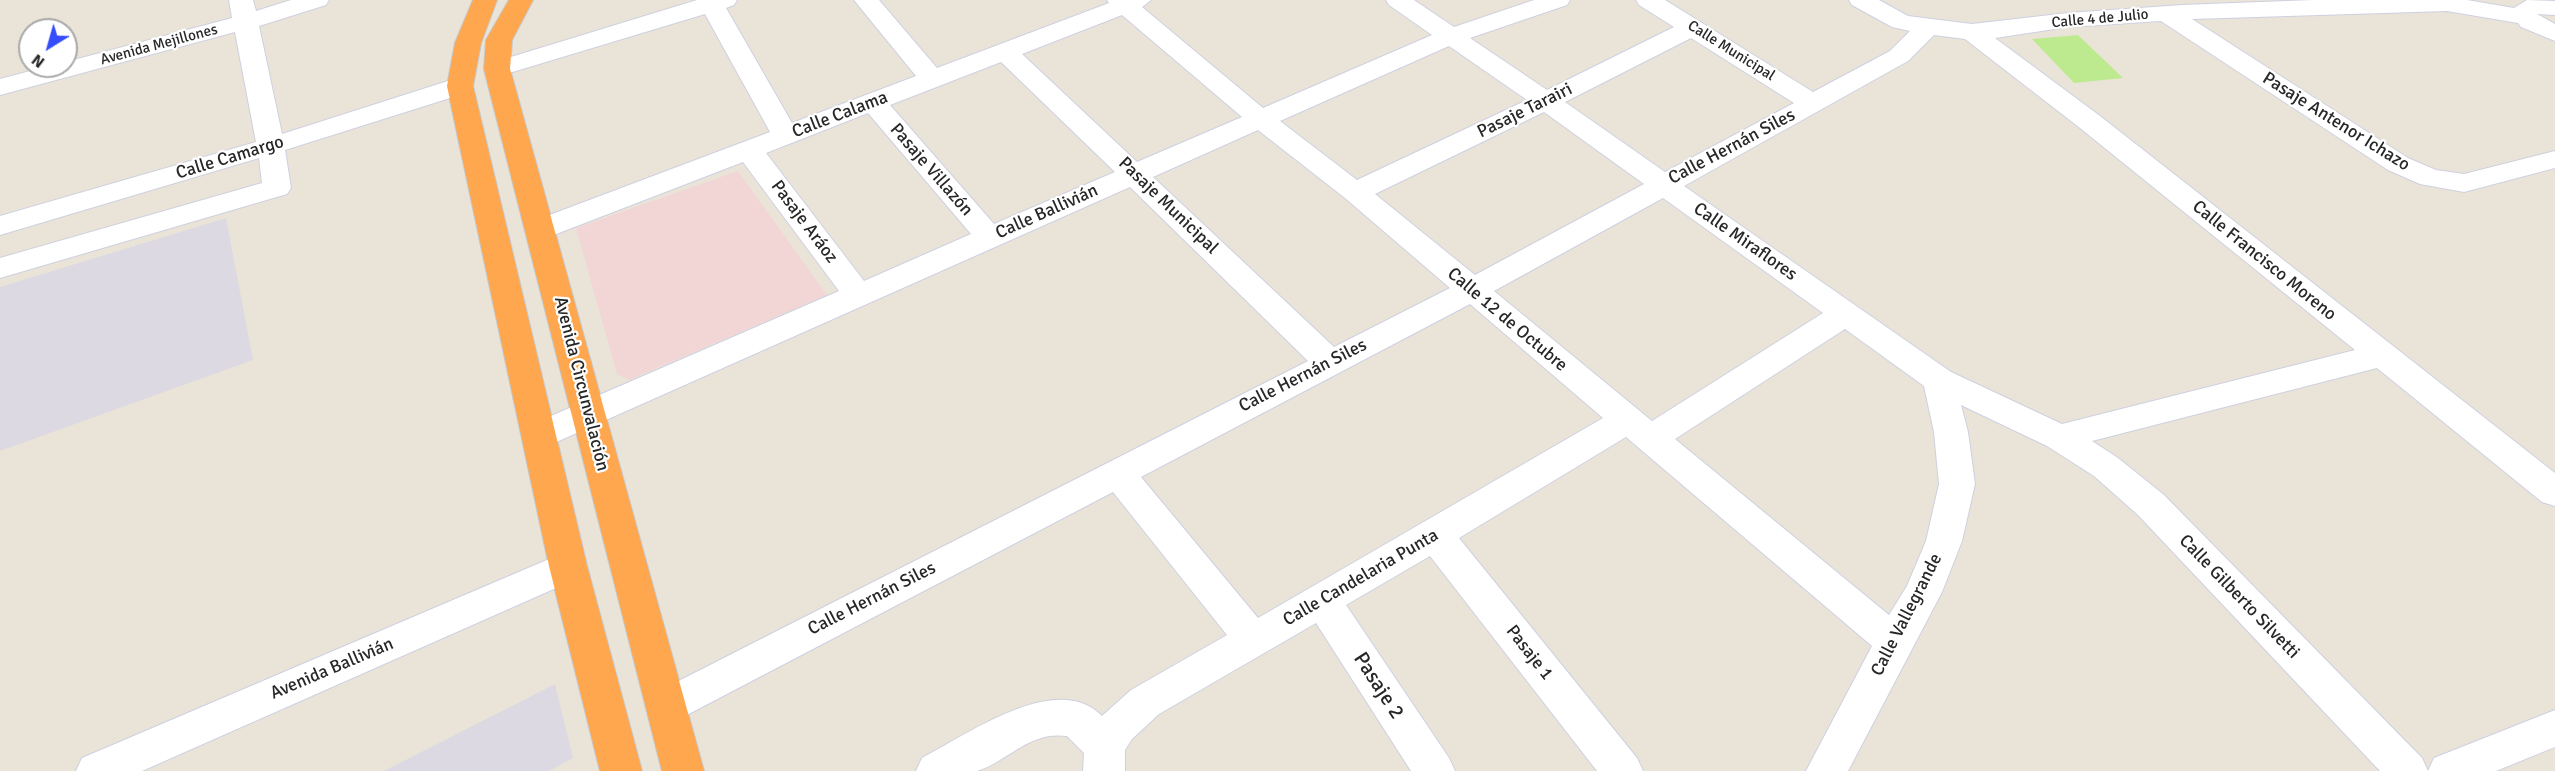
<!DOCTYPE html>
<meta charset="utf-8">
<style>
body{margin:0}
#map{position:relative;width:2555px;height:771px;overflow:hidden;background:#eae4d8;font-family:Signika,sans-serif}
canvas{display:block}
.north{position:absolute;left:18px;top:18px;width:60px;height:60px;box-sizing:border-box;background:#fff;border:2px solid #a9a9a9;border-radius:50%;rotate:217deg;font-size:16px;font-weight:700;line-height:24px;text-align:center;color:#272727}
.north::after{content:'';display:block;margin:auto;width:21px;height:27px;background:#354dfb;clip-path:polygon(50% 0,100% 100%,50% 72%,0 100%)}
</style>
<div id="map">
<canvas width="2555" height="771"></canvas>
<div class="north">N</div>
</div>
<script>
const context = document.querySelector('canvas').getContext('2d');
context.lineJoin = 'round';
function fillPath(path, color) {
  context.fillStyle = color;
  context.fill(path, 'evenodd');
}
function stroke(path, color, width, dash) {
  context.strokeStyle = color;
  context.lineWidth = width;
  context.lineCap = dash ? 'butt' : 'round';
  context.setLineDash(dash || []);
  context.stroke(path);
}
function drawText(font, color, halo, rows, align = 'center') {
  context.font = font + ' Signika,sans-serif';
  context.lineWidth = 4.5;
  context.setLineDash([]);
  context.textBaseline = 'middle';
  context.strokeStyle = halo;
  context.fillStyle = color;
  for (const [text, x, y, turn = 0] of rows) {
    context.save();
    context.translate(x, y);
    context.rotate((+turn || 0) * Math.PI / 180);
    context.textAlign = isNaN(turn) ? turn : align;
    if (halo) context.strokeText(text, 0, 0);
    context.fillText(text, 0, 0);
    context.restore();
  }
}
fillPath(new Path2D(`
 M226,218l27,142 -253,91v-164z
 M555,684l18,74 -24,13h-165z`), '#dcd9e2');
fillPath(new Path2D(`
 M738,171l89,124 -198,85 -12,-6 -41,-146z`), '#f2d5d5');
fillPath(new Path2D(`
 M2078,35l45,43 -49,5 -42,-44z`), '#bdea8f');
const minor = new Path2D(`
 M229,0h24l3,11 35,-11h38l-3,5 -67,21 23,108 169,-54 9,-2 9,2 4,6 -4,6 -184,58 6,38 -4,6 -287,84v-20l262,-75 -3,-25 -259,77v-19l256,-74 -21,-110 -235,63v-16l49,-13h17v-4l166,-44z
 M697,0h40l-3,5 -8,3 66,115 124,-47 -62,-76h25l58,68 172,-65 -2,-3h44l-9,7 121,101 169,-73 -43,-30 -3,-5h28l40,27 80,-27h36l-3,5 -97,33 77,52 127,-63 -35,-22 -3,-5h29l148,92 77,-41 20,-20 -18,-4 -40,-22 -3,-5h30l29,16 64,8 96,-11 114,-8 131,-5h154l47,8 13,-8 28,1v14l-18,-1 18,10v17l-34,-14 -3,-4 -71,-12 -255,8 216,139 28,12 28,4 91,-23v17l-91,24 -44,-8 -32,-14 -227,-149 -93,6 -73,11 105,78 455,357v33l-13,-4 -165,-134 -285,73 26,17 46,37 258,263 6,13h-48l-242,-256 -44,-39 -47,-30 -86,-41 7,27 7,52 -13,57 -20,51 -94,179h-42l66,-125 -246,-209 -167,101 178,220 6,13h-46l-167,-215 -84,49 103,153 6,13h-44l-95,-148 -157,91 -27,25 -7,11v21h-42l1,-18 -17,-17c-38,-5 -57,24 -90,35 -12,0 -46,0 -61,0l6,-13c46,-24 135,-88 180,-42l29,-26 96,-55 -114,-143 -432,226 -14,6 -14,-6 -6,-12 6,-12 655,-333 -178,-174 -578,257 -12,4 -12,-4 -5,-9 5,-9 311,-135 -96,-129 -192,74 -10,2 -10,-2 -5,-7 5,-7 239,-90 -65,-118 -199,60 -9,3 -9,-3 -4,-5 4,-5zM1122,15l120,102 -105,45 -115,-108zM1934,35l31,4 115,89 275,222 -293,74 -111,-52 -267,-186 224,-125zM1691,38l103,65 -129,69 -100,-70zM1449,46l78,54 -170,80 -77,-59zM1001,62l114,110 -121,52 -104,-119zM1544,112l100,72 -169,91 -100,-81zM868,113l103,121 -107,47 -98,-128zM1258,130l87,68 105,90 -116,59 -181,-170zM1663,198l160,115 -171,108 -158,-130zM1470,304l133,114 -345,200 -117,-141zM1845,329l79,57 10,46 5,52 -13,57 -19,45 -18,29 -214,-176z
 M568,551l13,4 6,11 -6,11 -439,194h-66l6,-13z
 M2555,710v37l-59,24h-68l6,-13z`);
const highway = new Path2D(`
 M473,0h24l-16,43 -8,43 114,480 55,205h-42l-51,-205 -102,-480 8,-43z
 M509,0h24l-21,40 -2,29 194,702h-42l-178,-702 2,-29z`);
stroke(minor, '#ced0e1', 2);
stroke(highway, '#c7c7c7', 2);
fillPath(minor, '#fff');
fillPath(highway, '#ffa74f');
drawText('15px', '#272727', '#fff', [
 ["Calle 4 de Julio",2100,19,-5],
 ["Avenida Mejillones",159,45,-15],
 ["Calle Municipal",1731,51,32]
]);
drawText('18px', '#272727', '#fff', [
 ["Pasaje Tarairi",1525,111,-26],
 ["Calle Calama",840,115,-21],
 ["Pasaje Antenor Ichazo",2336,122,32],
 ["Calle Hernán Siles",1732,147,-28],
 ["Calle Camargo",230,158,-17],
 ["Pasaje Villazón",931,170,49],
 ["Pasaje Municipal",1168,206,44],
 ["Calle Ballivián",1047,212,-24],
 ["Pasaje Aráoz",804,222,53],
 ["Calle Miraflores",1745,242,35],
 ["Calle Francisco Moreno",2264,261,39],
 ["Calle 12 de Octubre",1507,320,40],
 ["Calle Hernán Siles",1303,376,-27],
 ["Avenida Circunvalación",581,384,76],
 ["Calle Candelaria Punta",1361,578,-30],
 ["Calle Gilberto Silvetti",2239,597,46],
 ["Calle Hernán Siles",872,599,-27],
 ["Calle Vallegrande",1907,615,-63],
 ["Pasaje 1",1529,653,52],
 ["Avenida Ballivián",332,669,-23]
]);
drawText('21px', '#272727', '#fff', [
 ["Pasaje 2",1378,686,57]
]);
</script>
